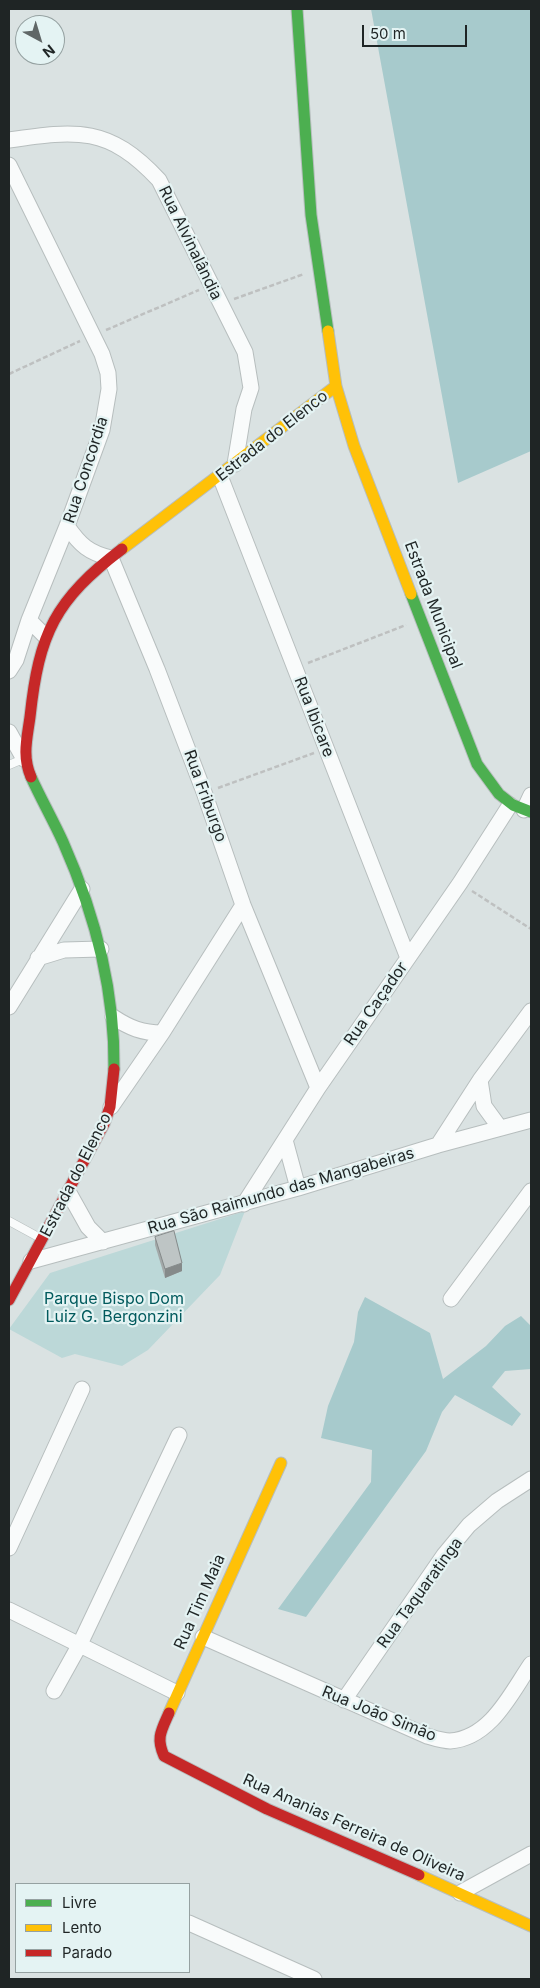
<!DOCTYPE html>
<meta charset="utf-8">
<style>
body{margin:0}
#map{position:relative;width:540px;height:1988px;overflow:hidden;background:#dae2e2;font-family:Inter,sans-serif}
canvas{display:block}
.frame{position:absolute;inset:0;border:10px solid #1f2525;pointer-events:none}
.legend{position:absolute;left:15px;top:1883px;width:175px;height:90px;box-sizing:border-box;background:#e4f3f3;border:1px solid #95a1a1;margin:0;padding:6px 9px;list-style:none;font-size:15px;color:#1f2525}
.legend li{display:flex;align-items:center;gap:10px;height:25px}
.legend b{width:25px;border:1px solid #95a1a1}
.north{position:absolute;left:15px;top:15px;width:50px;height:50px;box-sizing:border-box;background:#e4f3f3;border:1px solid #95a1a1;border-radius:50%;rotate:141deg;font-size:14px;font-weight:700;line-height:20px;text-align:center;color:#1f2525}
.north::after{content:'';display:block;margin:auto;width:18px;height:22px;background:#606767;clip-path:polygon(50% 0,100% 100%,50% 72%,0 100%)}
.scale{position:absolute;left:362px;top:25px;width:105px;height:22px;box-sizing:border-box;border:2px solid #1f2525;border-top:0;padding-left:6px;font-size:15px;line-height:18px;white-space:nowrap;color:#1f2525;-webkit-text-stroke:4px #e4f3f3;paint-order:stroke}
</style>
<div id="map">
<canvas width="540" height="1988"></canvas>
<div class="frame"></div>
<ul class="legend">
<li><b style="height:6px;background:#4caf50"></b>Livre</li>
<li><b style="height:6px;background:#ffc107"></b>Lento</li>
<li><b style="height:6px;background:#c62828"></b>Parado</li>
</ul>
<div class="north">N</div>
<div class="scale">50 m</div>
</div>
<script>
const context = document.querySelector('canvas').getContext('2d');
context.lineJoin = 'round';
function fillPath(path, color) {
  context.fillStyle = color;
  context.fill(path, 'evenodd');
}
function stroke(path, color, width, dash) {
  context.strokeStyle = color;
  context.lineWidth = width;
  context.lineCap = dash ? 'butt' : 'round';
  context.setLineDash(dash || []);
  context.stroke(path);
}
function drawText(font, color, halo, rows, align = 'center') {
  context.font = font + ' Inter,sans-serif';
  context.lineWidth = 4.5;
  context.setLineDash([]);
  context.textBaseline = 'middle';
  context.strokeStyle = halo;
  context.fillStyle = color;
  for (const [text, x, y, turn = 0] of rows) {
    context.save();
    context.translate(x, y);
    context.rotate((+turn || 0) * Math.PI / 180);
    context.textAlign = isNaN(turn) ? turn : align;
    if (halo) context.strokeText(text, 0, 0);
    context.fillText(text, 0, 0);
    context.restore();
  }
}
fillPath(new Path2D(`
 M245,1211l-25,64 -72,75 -26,16 -47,-12 -13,4 -53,-29 41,-56z`), '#bcd8d8');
fillPath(new Path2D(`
 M371,9h160v442l-73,32z
 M365,1297l65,36 13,46 43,-33 19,-20 16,-10 10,10v43l-26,2 -13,16 29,27 -9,12 -57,-31 -13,17 -16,39 -120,166 -28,-8 93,-127 1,-32 -51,-12 7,-32 26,-64 4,-30z`), '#a7cacc');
const lane = new Path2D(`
 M9,765l14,-6
 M9,1221l33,18`);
const street = new Path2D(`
 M9,140c68,-10 100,-14 150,40l86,172 6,36 -7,21 -9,55
 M9,165l93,189 6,19 1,16 -7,41 -35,96 -38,94 15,15
 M220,476l188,482
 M67,526c13,19 22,27 44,32l46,111 47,123 39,113 75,183
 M9,671l7,-11 13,-40
 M9,732l15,27
 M524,810l7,-15
 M38,958l26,-8 37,-1
 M9,1007l73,-118
 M113,1017c17,11 29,16 49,16
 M480,1080l4,26 16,22
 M111,1107l51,-74 81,-128
 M285,1140l13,48
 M438,1145l42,-65 51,-69
 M69,1193l19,34 15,15
 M244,1204l74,-116 142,-205 50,-78
 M31,1261l267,-73 140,-43 93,-25
 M451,1299l80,-108
 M9,1548l73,-159
 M9,1610l168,83
 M203,1637l224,99c7,2 16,5 23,5 41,-3 61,-48 81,-77
 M54,1691l25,-45 100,-211
 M344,1700l100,-145 25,-30 28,-24 34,-22
 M460,1893l71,-39
 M189,1923l125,56`);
const fast = new Path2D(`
 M297,9l14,206 17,116
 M411,594l66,170 22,30 14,11 18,7
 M31,777c10,22 22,43 32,65 32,72 52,148 51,227`);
const slow = new Path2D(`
 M328,331l8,55 18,60 57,148
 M122,549l214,-163
 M169,1713l112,-250
 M419,1875l112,51`);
const jam = new Path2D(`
 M31,777c-9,-21 -4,-38 -1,-60 9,-84 25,-117 92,-168
 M9,1300l95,-176 6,-17 4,-38
 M169,1713c-8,18 -13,25 -5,43l103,53 152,66`);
stroke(lane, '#b7bebe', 9);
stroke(street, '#b7bebe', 17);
stroke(fast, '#b7bebe', 13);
stroke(slow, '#b7bebe', 13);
stroke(jam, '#b7bebe', 13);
stroke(new Path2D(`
 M234,299l70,-25
 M106,330l93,-40
 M9,374l71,-33
 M308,663l98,-38
 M218,788l96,-35
 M472,891l59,38`), '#bec0c0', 2.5, [5, 2.5]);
stroke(lane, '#f9fbfb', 8);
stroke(street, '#f9fbfb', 15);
stroke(fast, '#4caf50', 11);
stroke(slow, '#ffc107', 11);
stroke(jam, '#c62828', 11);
fillPath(new Path2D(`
 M155,1237l27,34 -17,7 -10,-33z`), '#a3a9a9');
fillPath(new Path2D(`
 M182,1263v8l-17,7v-9z`), '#858a8a');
const building = new Path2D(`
 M174,1231l8,32 -17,6 -10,-32z`);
fillPath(building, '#bec5c5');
stroke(building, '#858a8a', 1);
drawText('16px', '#1f2525', '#e4f3f3', [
 ["Rua Alvinalândia",190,243,64],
 ["Estrada do Elenco",272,436,-38],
 ["Rua Concordia",86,470,-72],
 ["Estrada Municipal",433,605,69],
 ["Rua Ibicare",314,717,69],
 ["Rua Friburgo",205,796,70],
 ["Rua Caçador",376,1004,-55],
 ["Estrada do Elenco",76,1175,-63],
 ["Rua São Raimundo das Mangabeiras",281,1191,-16],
 ["Rua Taquaratinga",420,1593,-54],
 ["Rua Tim Maia",200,1602,-66],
 ["Rua João Simão",379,1714,22],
 ["Rua Ananias Ferreira de Oliveira",354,1828,24]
]);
drawText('16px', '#015a5d', '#e4f3f3', [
 ["Parque Bispo Dom",114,1299],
 ["Luiz G. Bergonzini",114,1317]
]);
</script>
